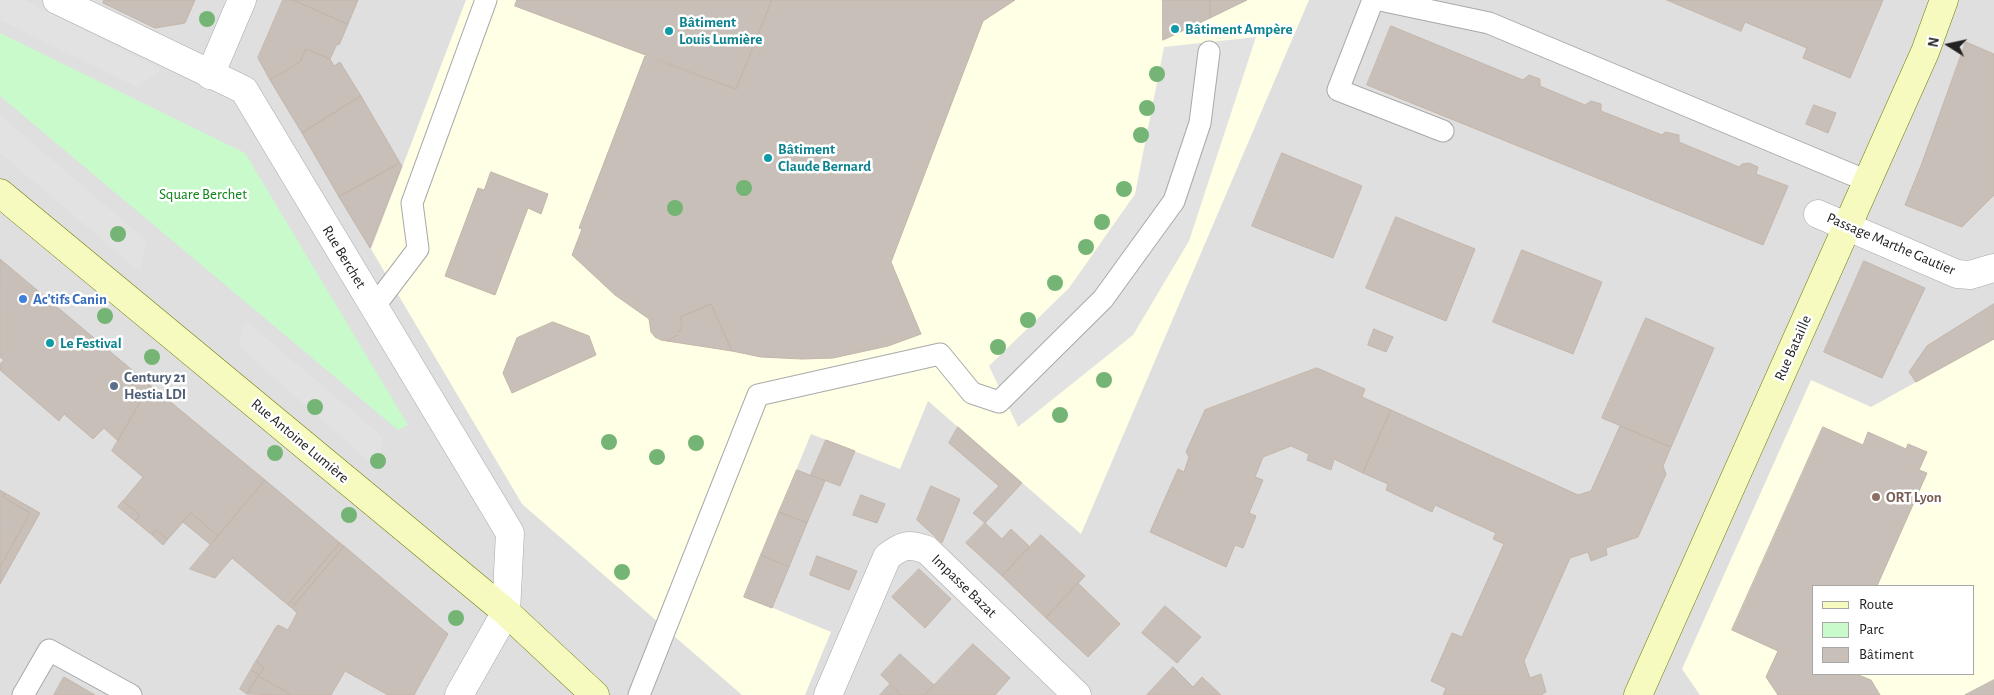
<!DOCTYPE html>
<meta charset="utf-8">
<style>
body{margin:0}
#map{position:relative;width:1994px;height:695px;overflow:hidden;background:#f2efe9;font-family:"Alegreya Sans",sans-serif}
canvas{display:block}
.legend{position:absolute;left:1812px;top:585px;width:162px;height:90px;box-sizing:border-box;background:#fff;border:1px solid #a7a7a7;margin:0;padding:6px 9px;list-style:none;font-size:15px;color:#222}
.legend li{display:flex;align-items:center;gap:10px;height:25px}
.legend b{width:25px;border:1px solid #a7a7a7}
.north{position:absolute;left:1924px;top:20px;width:50px;height:50px;-webkit-text-stroke:4px #fff;paint-order:stroke;rotate:280deg;font-size:14px;font-weight:700;line-height:20px;text-align:center;color:#222}
.north::after{content:'';display:block;margin:auto;width:18px;height:22px;background:#222;clip-path:polygon(50% 0,100% 100%,50% 72%,0 100%)}
</style>
<div id="map">
<canvas width="1994" height="695"></canvas>
<ul class="legend">
<li><b style="height:6px;background:#f7fabf"></b>Route</li>
<li><b style="height:14px;background:#c8facc"></b>Parc</li>
<li><b style="height:14px;background:#c7bfb8"></b>Bâtiment</li>
</ul>
<div class="north">N</div>
</div>
<script>
const context = document.querySelector('canvas').getContext('2d');
context.lineJoin = 'round';
function fillPath(path, color) {
  context.fillStyle = color;
  context.fill(path, 'evenodd');
}
function stroke(path, color, width, dash) {
  context.strokeStyle = color;
  context.lineWidth = width;
  context.lineCap = dash ? 'butt' : 'round';
  context.setLineDash(dash || []);
  context.stroke(path);
}
function drawText(font, color, halo, rows, align = 'center') {
  context.font = font + ' "Alegreya Sans",sans-serif';
  context.lineWidth = 5;
  context.setLineDash([]);
  context.textBaseline = 'middle';
  context.strokeStyle = halo;
  context.fillStyle = color;
  for (const [text, x, y, turn = 0] of rows) {
    context.save();
    context.translate(x, y);
    context.rotate((+turn || 0) * Math.PI / 180);
    context.textAlign = isNaN(turn) ? turn : align;
    if (halo) context.strokeText(text, 0, 0);
    context.fillText(text, 0, 0);
    context.restore();
  }
}
fillPath(new Path2D(`
 M0,0h1994v695h-1994zM1813,586h160v88h-160z`), '#e0dfdf');
fillPath(new Path2D(`
 M466,0h843l-228,534 -153,-133 -28,68 -89,-35 -67,162 87,36 -26,63h-63l-220,-191 -151,-255z
 M1994,339v356h-294l-18,-26 129,-289 60,27zM1813,586h160v88h-160z`), '#ffffe5');
fillPath(new Path2D(`
 M0,33l245,120 163,272 -10,5 -398,-334z`), '#c8facc');
fillPath(new Path2D(`
 M0,0h24l138,70 -25,17 -137,-67z
 M1256,37l-67,204 -56,94 -115,92 -29,-61 80,-78 66,-94 29,-147z
 M0,115l147,126 -7,31 -140,-119z
 M245,320l138,117 -5,32 -140,-123z`), '#e2e2e2');
const building = new Path2D(`
 M104,0h91l-10,23 -30,5 -52,-25z
 M283,0h10l55,24 -9,21 -2,-1 -7,15 -24,-10 -6,13 -30,18 -12,-22z
 M293,0h65l-10,24z
 M517,0h255l-36,89 -221,-83z
 M772,0h243l-32,21 -92,241 30,72 -33,12 -55,12 -31,1 -41,-2 -29,-6 -21,-47 -30,13v12l-6,8 -8,4 -6,-1 -6,-3 -4,-5 -2,-13 -34,-24 -43,-40 10,-26 -3,-1 66,-172 91,33z
 M1163,0h47v18l-47,22z
 M1210,0h37l-37,18z
 M1667,0h216l-33,78 -47,-20 4,-10 -62,-26 -4,9z
 M1391,26l132,54 6,-5 11,4v7l45,19 6,-4 10,3v7l61,24 3,-3 14,3v7l60,25 3,-3 7,-1 9,4 -2,7 32,12 -25,59 -396,-160z
 M1966,42l28,12v141l-32,32 -57,-22 17,-42z
 M306,49l24,10 4,7 6,-4 21,34 -59,37 -32,-53 30,-18z
 M361,96l39,67 -61,34 -37,-64z
 M1814,105l22,8 -8,20 -22,-9z
 M1282,153l80,33 -29,72 -81,-32z
 M400,163l2,3 -32,82 -31,-51z
 M491,172l57,22 -7,20 -13,-6 -33,87 -50,-19 33,-88 6,2z
 M1396,217l79,32 -29,72 -80,-33z
 M1522,250l80,32 -29,72 -80,-32z
 M0,259l150,126 -32,56 -14,-13 -11,11 -29,-25 -5,7 -59,-51v-6l4,-4 -4,-3z
 M1864,261l61,27 -43,90 -58,-26z
 M711,304l21,47 -65,-10 12,-7 3,-11 -1,-6z
 M1994,304v35l-78,43 -7,-10 18,-26z
 M1646,318l68,30 -43,99 -69,-29z
 M553,322l36,14 7,19 -84,38 -9,-20 14,-35z
 M1374,329l19,8 -7,15 -18,-7z
 M1317,368l48,21 -3,8 29,13 -28,63 -29,-14 -3,11 -24,-10 2,-6 -18,-8 -28,11 -8,20 8,3 -14,33 7,3 -13,32 -8,-3 -9,22 -76,-35 28,-63 6,3 5,-15 -3,-5 19,-42z
 M150,385l115,95 -47,56 -27,-23 -23,26 -12,-9 -4,5 -17,-14 5,-6 -17,-14 20,-24 -31,-26z
 M1391,410l187,85 13,-4 29,-65 51,21 -8,19 3,8 -28,63 -32,11 1,7 -16,6 -3,-9 -18,6 -46,103 6,17 11,-4 5,18 -5,3h-98l3,-7 -15,-7 21,-48 10,4 42,-93 -11,-5 3,-6 -61,-28 -3,7 -46,-22 2,-6 -25,-11z
 M958,427l64,56 -37,40 -12,-10 26,-27 -50,-43z
 M1823,427l40,18 5,-13 38,17 2,-5 19,8 -8,18 8,3 -50,113h-64v88h43l15,6 9,15h-102l-12,-18 12,-26 -46,-21z
 M826,440l29,11 -15,35 -29,-11z
 M797,470l28,11 -18,42 -28,-11z
 M265,480l75,63 -52,62 -56,-47 -17,20 -25,-9z
 M931,486l29,13 -18,44 -25,-23z
 M0,490l5,3 -2,4 27,16 -30,54z
 M5,493l35,20 -40,71v-17l30,-54 -27,-16z
 M861,495l24,9 -8,19 -24,-8z
 M123,501l17,14 -5,6 -17,-14z
 M779,512l28,11 -18,44 -28,-12z
 M191,513l27,23 -7,9 -28,-23z
 M985,523l17,16 9,-10 19,18 -28,29 -36,-33z
 M156,530l12,9 -5,6 -11,-10z
 M1041,535l44,41 -39,42 -44,-42z
 M340,543l4,3 -52,62 -4,-3z
 M344,546l104,88 -34,61h-26l-43,-24 -14,24h-42l1,-1 -32,-18 6,-8 -8,-7 20,-34 2,-2 10,5 9,-17 -5,-5z
 M761,555l28,12 -17,41 -28,-11z
 M817,556l40,15 -8,19 -39,-15z
 M919,569l32,30 -26,29 -33,-31z
 M1078,583l42,41 -32,33 -42,-39z
 M1165,606l36,31 -24,26 -35,-30z
 M973,644l37,34 -15,17h-70z
 M900,654l34,31 -9,10h-23l-21,-20z
 M256,661l8,7 -5,7 -8,-5z
 M1173,667l20,20 9,-10 19,18h-74z
 M251,670l8,5 -12,19 -7,-5z
 M258,676l32,18 -1,1 -42,-1z
 M64,677l31,18h-41z
 M1994,680v15h-29z
 M890,684l12,11h-22z`);
fillPath(building, '#c7bfb8');
stroke(building, '#c4b6ab', 1);
const lane = new Path2D(`
 M1373,0l-35,90 105,41
 M1380,0l109,23 378,158
 M374,307l44,-58 -6,-46 74,-203
 M23,695l26,-45 82,45
 M639,695l119,-300 182,-41 32,39 27,9 104,-103 71,-98 26,-78 9,-71`);
const street = new Path2D(`
 M57,0l187,90 266,443 -4,79 -47,83
 M210,75l32,-75
 M1818,214l139,60 13,1 24,-7
 M828,695l59,-138c15,-12 21,-14 40,-7l150,145`);
const secondary = new Path2D(`
 M0,193l506,419 89,83
 M1638,695l287,-643 19,-52`);
stroke(lane, '#a9a9a9', 23);
stroke(street, '#a9a9a9', 29);
stroke(secondary, '#707d05', 29);
stroke(lane, '#fff', 21);
stroke(street, '#fff', 28);
stroke(secondary, '#f7fabf', 28);
context.fillStyle = '#74b475';
for (const [x, y] of [
 [207,19],
 [1157,74],
 [1147,108],
 [1141,135],
 [744,188],
 [1124,189],
 [675,208],
 [1102,222],
 [118,234],
 [1086,247],
 [1055,283],
 [105,316],
 [1028,320],
 [998,347],
 [152,357],
 [1104,380],
 [315,407],
 [1060,415],
 [609,442],
 [696,443],
 [275,453],
 [657,457],
 [378,461],
 [349,515],
 [622,572],
 [456,618]
]) {
  context.beginPath();
  context.arc(x, y, 8, 0, 2 * Math.PI);
  context.fill();
}
for (const [x, y, r, color] of [
 [1175,29,5,"#0f9aa8"],
 [669,31,5,"#0f9aa8"],
 [768,158,5,"#0f9aa8"],
 [23,299,5,"#3f7fe0"],
 [50,343,5,"#0f9aa8"],
 [114,386,5,"#5c6f8a"],
 [1876,497,5,"#8d6e63"]
]) {
  const dot = new Path2D();
  dot.arc(x, y, r, 0, 2 * Math.PI);
  context.fillStyle = color;
  context.fill(dot);
  stroke(dot, '#fff', 2);
}
drawText('bold 15px', '#0d838f', '#fff', [
 ["Bâtiment",679,22],
 ["Louis Lumière",679,39],
 ["Bâtiment Ampère",1185,29],
 ["Bâtiment",778,149],
 ["Claude Bernard",778,166],
 ["Le Festival",60,343]
], 'left');
drawText('15px', '#0c8416', '#fff', [
 ["Square Berchet",203,194]
]);
drawText('15px', '#222', '#fff', [
 ["Passage Marthe Gautier",1891,244,23],
 ["Rue Berchet",344,257,59],
 ["Rue Bataille",1793,348,-66],
 ["Rue Antoine Lumière",300,441,40],
 ["Impasse Bazat",964,586,44]
]);
drawText('bold 15px', '#366cbe', '#fff', [
 ["Ac'tifs Canin",33,299]
], 'left');
drawText('bold 15px', '#4e5e75', '#fff', [
 ["Century 21",124,377],
 ["Hestia LDI",124,394]
], 'left');
drawText('bold 15px', '#785e54', '#fff', [
 ["ORT Lyon",1886,497]
], 'left');
</script>
